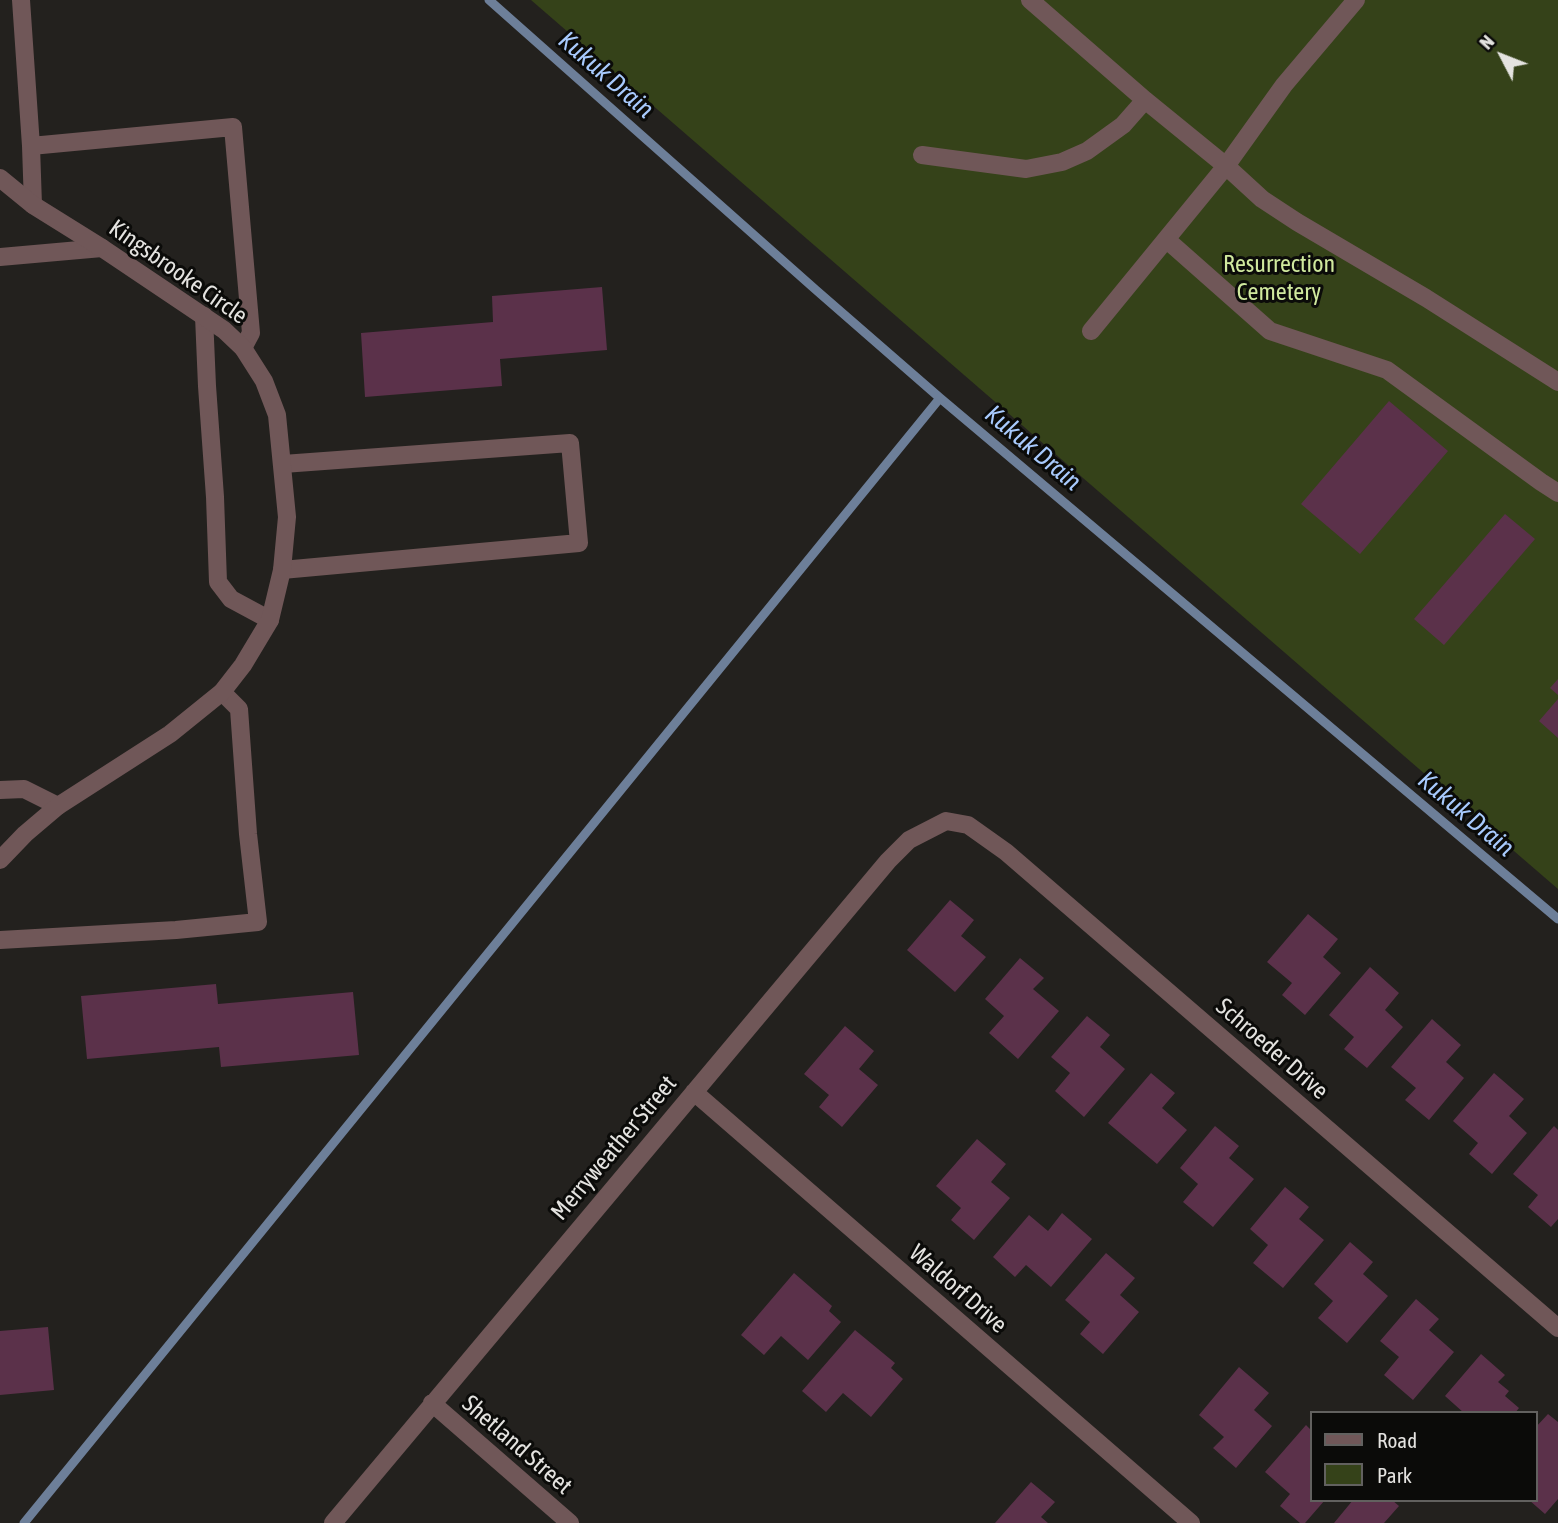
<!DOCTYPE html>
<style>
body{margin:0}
#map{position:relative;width:1558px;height:1523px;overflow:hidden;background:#23211e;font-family:"Asap Condensed",sans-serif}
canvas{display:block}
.legend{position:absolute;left:1310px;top:1411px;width:228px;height:91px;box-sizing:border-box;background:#0b0b09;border:2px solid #62615f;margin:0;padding:9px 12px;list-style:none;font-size:21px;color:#e4e3e0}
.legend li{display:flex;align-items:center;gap:14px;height:35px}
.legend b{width:35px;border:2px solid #62615f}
.north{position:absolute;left:1467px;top:21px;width:70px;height:70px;-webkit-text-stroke:5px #0b0b09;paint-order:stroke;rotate:312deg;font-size:19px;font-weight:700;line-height:28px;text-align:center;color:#e4e3e0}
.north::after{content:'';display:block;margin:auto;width:24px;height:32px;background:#e4e3e0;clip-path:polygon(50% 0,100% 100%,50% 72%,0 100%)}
</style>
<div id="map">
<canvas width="1558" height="1523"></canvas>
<ul class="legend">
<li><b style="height:9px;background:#705758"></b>Road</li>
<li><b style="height:19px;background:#354219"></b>Park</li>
</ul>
<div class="north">N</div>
</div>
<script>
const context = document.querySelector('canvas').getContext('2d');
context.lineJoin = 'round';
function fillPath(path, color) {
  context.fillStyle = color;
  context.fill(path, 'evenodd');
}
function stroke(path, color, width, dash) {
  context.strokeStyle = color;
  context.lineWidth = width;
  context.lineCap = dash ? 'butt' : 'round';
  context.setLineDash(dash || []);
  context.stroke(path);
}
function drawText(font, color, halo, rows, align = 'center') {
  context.font = font + ' "Asap Condensed",sans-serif';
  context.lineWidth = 6;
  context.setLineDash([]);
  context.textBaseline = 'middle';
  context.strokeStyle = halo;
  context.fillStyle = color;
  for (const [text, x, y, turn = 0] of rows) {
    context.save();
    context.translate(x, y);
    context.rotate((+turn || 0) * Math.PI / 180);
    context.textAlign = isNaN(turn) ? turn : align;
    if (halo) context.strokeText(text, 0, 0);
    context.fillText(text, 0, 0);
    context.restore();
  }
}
fillPath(new Path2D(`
 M531,0h1027v889l-80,-69z`), '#354219');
stroke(new Path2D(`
 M489,0l327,290 124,108 618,521
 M24,1523l916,-1125`), '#6d7f99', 9);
fillPath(new Path2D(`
 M602,287l5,63 -107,9 2,27 -137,11 -4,-64 132,-11 -1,-26z
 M1389,401l59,50 -88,103 -59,-50z
 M1505,514l30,25 -91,106 -30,-26z
 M1558,679v16l-8,-7z
 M1558,699v39l-19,-17z
 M950,900l24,20 -13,16 25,21 -31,35 -48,-42z
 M1308,914l30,25 -15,18 18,16 -36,42 -23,-20 10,-12 -25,-21z
 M1020,958l24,20 -11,11 26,22 -41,48 -29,-26 15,-17 -19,-17z
 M1370,967l29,26 -14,17 18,17 -36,41 -23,-19 10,-12 -25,-22z
 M216,984l2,20 135,-12 6,63 -138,12 -2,-20 -132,12 -6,-63z
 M1087,1016l23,19 -10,12 25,22 -41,48 -29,-26 15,-18 -19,-16z
 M1432,1019l29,26 -15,17 18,16 -35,42 -24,-20 11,-12 -25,-21z
 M845,1026l29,25 -15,18 19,16 -36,42 -23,-20 10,-12 -25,-21z
 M1151,1073l24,20 -13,15 25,22 -30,34 -49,-41z
 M1494,1073l30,26 -15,17 18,17 -35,41 -23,-20 9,-11 -25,-22z
 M1215,1126l24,20 -10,12 25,21 -41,48 -30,-25 15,-18 -18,-16z
 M1554,1126l4,4v89l-7,8 -23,-20 10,-12 -25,-21z
 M977,1139l29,25 -15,18 19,16 -36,42 -23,-20 10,-12 -25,-22z
 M1285,1187l24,20 -10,12 25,21 -41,48 -30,-25 15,-18 -18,-16z
 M1062,1213l30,26 -41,48 -25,-22 -11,12 -22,-20 36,-42 19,16z
 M1350,1242l23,20 -10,12 25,22 -41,47 -29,-25 15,-17 -19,-17z
 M1106,1253l29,25 -15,17 19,17 -36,42 -23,-20 10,-12 -25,-22z
 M794,1273l38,33 -3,5 12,11 -33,38 -27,-24 -17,19 -23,-20z
 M1416,1299l23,20 -10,11 25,22 -41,48 -29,-25 15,-18 -19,-16z
 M48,1327l6,63 -54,5v-64z
 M855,1330l40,33 -4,5 12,11 -32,38 -28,-24 -17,19 -24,-21z
 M1481,1354l24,21 -7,7 11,9 -4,5 14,12 -4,5h-51l-19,-17z
 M1239,1367l30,26 -15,17 18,16 -36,42 -23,-20 11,-11 -25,-22z
 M1548,1414l10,8v77l-13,15 -16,-14h6v-72z
 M1306,1425l5,5v70h14l-20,23h-5l-20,-17 10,-12 -25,-22z
 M1031,1482l24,20 -14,15 7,6h-53z
 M1353,1500h39l7,6 -15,17h-50z`), '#5b314a');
stroke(new Path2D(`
 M21,0l10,146 2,59
 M1030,0l115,100 81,66 36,33 35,23 129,76 132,84
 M31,146l202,-19 18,206 -8,15
 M922,155l104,14 36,-7 25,-11 36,-26 22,-25
 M1167,240l103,91 117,39 154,112 17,11
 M0,257l102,-9
 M204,316l3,70 8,111 3,85 13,17 39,21
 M1091,331l135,-165 58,-81 72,-85
 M282,570l297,-27 -9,-100 -287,21
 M0,790l24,-1 34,17
 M0,940l176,-10 82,-8 -10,-88 -9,-125 -17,-17`), '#705758', 18);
stroke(new Path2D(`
 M0,178l33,27 69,43 122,82 19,18 21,33 13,34 10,102 -5,53 -12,50 -27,45 -21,27 -52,42 -112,72 -33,28 -25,26
 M694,1092l497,431
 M432,1403l138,120
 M333,1523l555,-662 21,-21 37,-19 22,4 38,27 552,476`), '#705758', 18);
drawText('24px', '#d0e99e', '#0b0b09', [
 ["Resurrection",1279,264],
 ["Cemetery",1279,292]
]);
drawText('24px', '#e4e3e0', '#0b0b09', [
 ["Kingsbrooke Circle",178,272,35],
 ["Schroeder Drive",1272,1049,41],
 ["Merryweather Street",614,1148,-50],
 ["Waldorf Drive",958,1289,41],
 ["Shetland Street",517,1445,41]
]);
drawText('italic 26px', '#a8cafd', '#0b0b09', [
 ["Kukuk Drain",606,75,41],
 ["Kukuk Drain",1033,448,40],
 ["Kukuk Drain",1466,814,40]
]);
</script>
